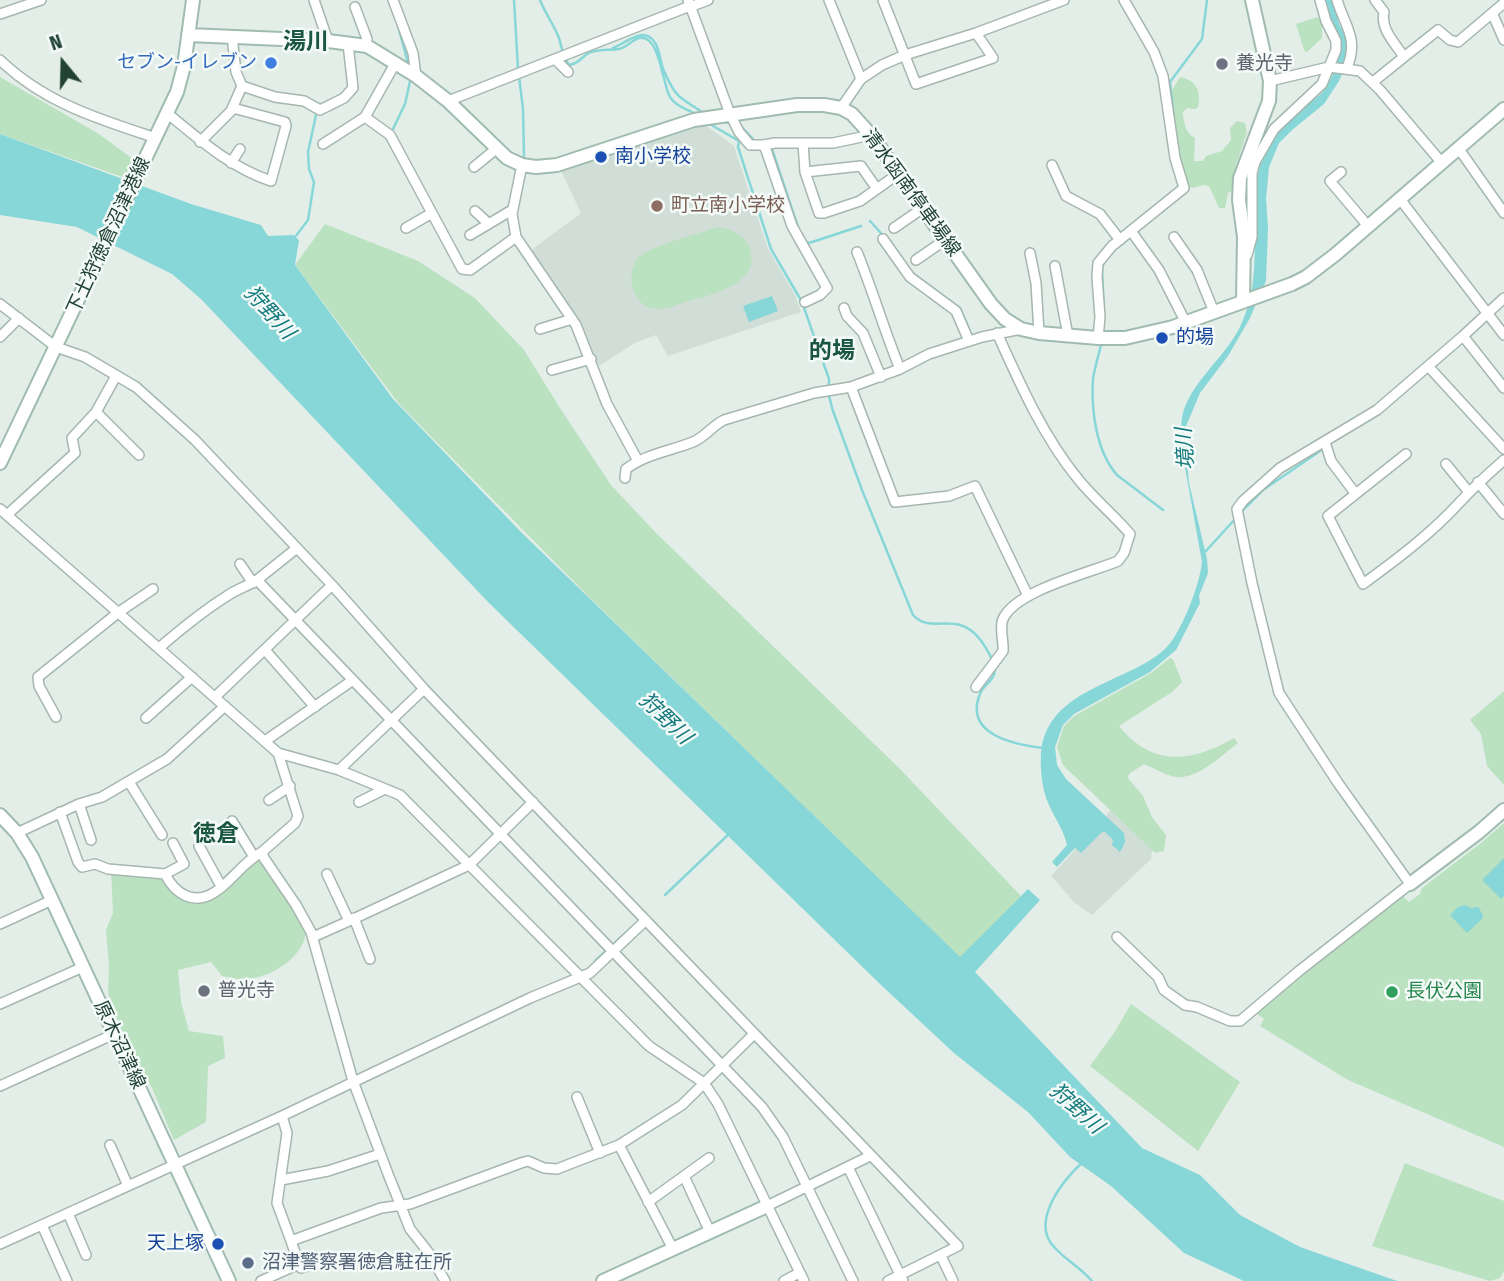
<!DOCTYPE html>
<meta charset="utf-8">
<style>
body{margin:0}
#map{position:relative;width:1504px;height:1281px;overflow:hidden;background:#e3eee8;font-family:"Fira Sans Condensed",sans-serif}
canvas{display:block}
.north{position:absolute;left:28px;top:28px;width:70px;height:70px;-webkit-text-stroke:5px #f4faf7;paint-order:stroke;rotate:341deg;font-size:19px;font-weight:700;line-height:28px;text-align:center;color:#214235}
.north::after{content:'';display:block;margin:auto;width:24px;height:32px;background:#214235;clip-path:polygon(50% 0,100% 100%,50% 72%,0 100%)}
</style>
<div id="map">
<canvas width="1504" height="1281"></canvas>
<div class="north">N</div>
</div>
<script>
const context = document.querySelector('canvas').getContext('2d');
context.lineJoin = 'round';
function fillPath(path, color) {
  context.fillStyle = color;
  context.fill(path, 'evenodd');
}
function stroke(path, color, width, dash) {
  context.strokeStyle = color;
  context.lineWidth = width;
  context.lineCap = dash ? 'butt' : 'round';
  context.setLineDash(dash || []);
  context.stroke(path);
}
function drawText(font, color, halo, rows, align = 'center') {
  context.font = font + ' "Fira Sans Condensed","Noto Sans JP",sans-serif';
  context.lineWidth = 5;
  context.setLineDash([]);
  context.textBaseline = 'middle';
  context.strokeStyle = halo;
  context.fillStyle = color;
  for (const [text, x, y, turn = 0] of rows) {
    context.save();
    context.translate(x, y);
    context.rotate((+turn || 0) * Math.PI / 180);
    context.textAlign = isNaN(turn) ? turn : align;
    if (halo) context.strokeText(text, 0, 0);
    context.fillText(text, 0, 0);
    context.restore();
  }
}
fillPath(new Path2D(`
 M705,125l29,21 34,103 27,46 6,17 -133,44 -12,-21 -21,8 -36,23 -18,-42 -51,-73 51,-38 -20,-42z
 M1111,810l41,40 -1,9 -59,56 -18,-13 -23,-26z`), '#d1ded7');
fillPath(new Path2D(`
 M1317,17l7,6 -2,4v11l-15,14 -3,-2 -8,-26z
 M0,77l99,57 35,26 -6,19 -128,-45z
 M1180,77c15,3 22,13 18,30l-3,2 -8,-1 -4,4c0,9 3,22 12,26l-1,23h9l3,-5 16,-5 9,-11 -1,-12 7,-7 8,2 2,9 -11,33 -2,25 -6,3 -3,15h-6l-10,-22 -5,-1 -12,3 -3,-2 -12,-39 -5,-57z
 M325,224l93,37 57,37 49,52 36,58 51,77 45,48 243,235 122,128 -61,62 -367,-357 -194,-197 -104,-139z
 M718,227c12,2 24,6 30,18 19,40 -41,50 -66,58 -11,4 -25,9 -36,3 -16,-9 -19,-35 -8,-48 9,-11 63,-25 80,-31z
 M1170,658l3,1 9,23 -10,10 -53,34c33,41 72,37 115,12l4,5c-16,12 -41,37 -63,34 -10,-2 -21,-9 -31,-13l-15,10 -1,4 15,18 9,21 14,18 -2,16 -9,2 -92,-88 -6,-18 7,-21 10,-10 77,-43z
 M1504,691v94l-17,-19 -6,-32 -11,-14z
 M1504,823v324l-156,-67 -88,-54 4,-7 -7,-5 5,-6 140,-113 7,7 11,-8 2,-6 59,-45z
 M264,858c7,11 39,54 41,64 7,32 -34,57 -61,57 -7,1 -15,-2 -22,-3l-11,-14 -33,8 3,32 8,29 34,5 2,22 -17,8 -2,56 -32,18 -22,-52 -29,-53 -15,-42 1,-28 -3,-35 7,-17 -2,-44 54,5 16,21 21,2 40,-31z
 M1131,1004l109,78 -42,69 -108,-85 24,-33z
 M1405,1163l99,38v70l-4,7 -10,3 -118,-35z`), '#bae1c0');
fillPath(new Path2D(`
 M1325,0h8l6,24 11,21 -3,17 -8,19 -15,23 -32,26 -13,13 -10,24 -3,32 2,29 -2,53 -16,37 -22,38 -28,37 -16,38 5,52 18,76 1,14 -9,23 1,7 -24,47 -26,22 -76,42 -11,11 -8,22 2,18 9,14 58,54 1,9 -5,10 -8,-7 1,-5 -8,-8h-3l-21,21 -6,-5 -18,19 -5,-5 15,-17c-3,-15 -12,-26 -18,-40 -7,-15 -9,-35 -8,-52 6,-65 85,-69 123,-103 17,-15 36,-66 38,-88l-21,-117c1,-11 -1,-21 2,-32 9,-32 41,-55 56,-84 28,-54 7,-113 22,-168 5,-19 24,-39 38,-51 7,-6 15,-10 22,-16 9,-9 17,-31 19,-44 2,-18 -14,-32 -15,-50z
 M0,134l191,70 70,21 7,11 25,-1 6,5 -4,25 98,134 128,133 439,425 68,-68 12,11 -65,72 167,176 58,27 40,40 60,32 97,34h-153l-60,-28 -73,-67 -41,-29 -42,-45 -74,-59 -73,-68 -392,-382 -288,-304 -29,-25 -95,-47 -77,-12z
 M772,296l6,15 -29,11 -6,-16z
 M1504,858v38l-3,3 -19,-19z
 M1465,905l6,3 7,-1 5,8 -1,4 -15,14 -17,-18 8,-8z`), '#87d6d8');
stroke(new Path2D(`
 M514,0l4,69
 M540,0c5,13 14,25 19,38 3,10 3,17 10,27 9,-1 11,-6 18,-11 10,-6 22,-3 32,-5 8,-2 13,-9 20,-11 21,-5 23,46 31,59 6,10 18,12 27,18
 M398,26l11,41
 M613,48c9,-3 20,-13 30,-13 17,1 16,26 21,36 13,30 17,26 41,43
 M519,76l4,33 1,47
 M716,121l14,2
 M737,122l17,18 13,1
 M708,123l31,18 -1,6 33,102 31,53 27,77v17l4,15 29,79 51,125c14,15 30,5 47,10 16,4 26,22 33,36
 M393,129l12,-25 6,-27
 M1175,129l-5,-47 32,-43 5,-39
 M771,146l29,87
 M870,221l28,31
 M295,237l13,-17 6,-38 -5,-13 -1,-17 8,-37
 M805,241l4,2 52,-17
 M1104,261l-2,8 2,45
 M911,272l49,36 9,21
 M1102,341c-3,13 -7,25 -9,38 -2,31 3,72 24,96l46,35
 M1240,513l23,-23 60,-41
 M1205,552l31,-34
 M995,667c1,14 -11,16 -15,27 -17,41 36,51 64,54
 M665,895l66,-63
 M595,961l36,-33
 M1083,1162c-20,17 -54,61 -28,86 12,13 25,19 37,33`), '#87d6d8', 2.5);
const street = new Path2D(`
 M314,0l14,41
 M393,0l20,53 3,23
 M688,0l42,114 9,18 11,13h13l3,5 26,76 35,62 -7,7 -15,7
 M829,0l32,79
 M883,0l33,84 77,-26 -17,-25
 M1337,0c8,27 22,38 10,68
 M355,7l12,32 -1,7
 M690,7l18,-7
 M0,14l41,-14
 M1493,15l11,25
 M232,36l4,36 6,14 33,11 29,4 16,9 24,-12 9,-10 -5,-44
 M1404,57l34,-27 12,10 8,2 46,-39
 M0,60c45,43 98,59 156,78
 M556,60l12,12
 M1270,81l59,-14 31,4 20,19 62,73
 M1373,82l31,-25c-9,-14 -24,-28 -20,-45l-9,-12
 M448,101l242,-95
 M841,108l20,-29 21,-14 23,-10 71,-22 88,-33
 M167,113c33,27 63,54 104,68l15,-55 -1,-4 -52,-14
 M365,117l25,18 72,134 8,1 46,-33
 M200,142l31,-31 11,-25
 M803,143l2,29
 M323,144l42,-27 31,-55
 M763,145l12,-2h58l38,-8
 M1459,149l45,64
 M231,163l9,-14
 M522,165l-10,49 4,23 60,88 31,79 31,57
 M1052,165l14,31 34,18 20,26
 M474,167l22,-18
 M1341,172l-11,9 38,45
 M877,189l-16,-23 -56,6 14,41h5l36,-12 38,-27
 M1400,199l104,136
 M475,211l14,13
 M406,228l26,-15
 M894,228l29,-20
 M1131,231l28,39 26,51
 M470,235l42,-25
 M1174,237l23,33 17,42
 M883,239l27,38 46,34 13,30
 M857,252c16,39 27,78 43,117
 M1030,253l6,30 3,50
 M1247,255l5,-18v-64l3,-11 19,-33 48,-45 14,-34v-9l-10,-20 -6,-21
 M916,260l29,-20
 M1055,266l13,70
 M0,304l56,43 29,10 51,30 59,53 137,145 92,104 534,557 -70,35
 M844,308l3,8 16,17 18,44
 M540,329l32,-10
 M1463,336l41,52
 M0,337l19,-19
 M1098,338l2,-21 -3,-40 1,-14 14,-17 72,-58 -9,-30 -12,-82 -9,-24 -30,-52
 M1428,366l76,83
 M552,370l39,-11
 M851,387l44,115 54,-6 26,-10 53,110
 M96,412l43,43
 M1325,442l6,19 24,32
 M1406,454l-78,62 35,68c33,-24 69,-51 97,-82 14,-15 28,-28 44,-42
 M1446,464l22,27
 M625,478l1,-9c20,-15 44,-18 67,-27 12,-5 19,-16 31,-22l90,-27 37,-6 49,-18 29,-15 53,-17 39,-8
 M1478,482l26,32
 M0,509l278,244 61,17 61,25 249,251 55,37 14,21 86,177
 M8,514l67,-61 -3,-15 24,-26 20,-36
 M240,564l13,19
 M257,580l40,-32
 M159,648c22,-19 44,-37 68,-52 10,-7 21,-10 30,-16l505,527 21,30 70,144
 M265,650l50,57
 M976,687l27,-36c1,-10 -4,-23 0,-32 13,-29 87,-46 115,-58l6,-8 6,-19c-16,-19 -36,-35 -52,-55 -35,-43 -58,-95 -81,-146
 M215,697l117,-112
 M56,717l-17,-31 -1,-9 81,-65 34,-23
 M146,718l46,-41
 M265,741l88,-61
 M278,753l20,63 -3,7 -33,29 2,6 32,47 15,27 42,149 35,93 22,55 19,24 16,28
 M339,770l85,-81
 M129,782l33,53
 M269,800l21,-14
 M359,802l26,-13
 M79,804l12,36
 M60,812l18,50 4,5 13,-3 13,5 57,5c10,20 29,32 50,18 17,-11 28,-30 47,-40
 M232,821l22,36
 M17,833l62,-29 23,-7 65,-38 58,-53
 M199,846l22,40
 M165,874l19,-10 -11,-21
 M327,874l22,47 120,-56 64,-63
 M354,918l16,41
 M0,924l52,-24
 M313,937l36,-16
 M1117,937l41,40 6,13 21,15 12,2 33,14h10l59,-50 111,-87 -72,-101 -59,-90 -27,-110 -15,-74 6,-8 37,-33 97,-58 86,-74 41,-38
 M0,1004l83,-37
 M0,1086l114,-52
 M577,1097l23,56
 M282,1116l5,17 -10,70 14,38
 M110,1145l18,41
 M619,1145l54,104
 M848,1167l55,114
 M684,1176l26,56
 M281,1180l47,-9 52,-17
 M648,1202l61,-44
 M767,1206l103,-50
 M68,1213l18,42
 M42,1225l25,56
 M0,1244l282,-128 248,-118 60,-25 56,-53
 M941,1256l12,25
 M299,1261l2,7 33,-11
 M261,1281l38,-17 -8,-23 90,-33 29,-4 111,-41 7,-2 16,7 13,1 62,-24 63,-40 72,-71
 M784,1281l15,-8`);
const secondary = new Path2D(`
 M188,35l140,6 39,5 49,30 32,25 59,57 15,7 14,2 21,-2 137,-45 103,-15h27l17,3 11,6 19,21 120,169 14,15 16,10 18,4 59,5h27l48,-11 119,-43 14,-7 30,-23 168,-145
 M1243,301l1,-64 -5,-37 1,-22 29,-77 1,-20 -18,-81
 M0,463l177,-371 7,-26 9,-66
 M0,815l17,18 15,24 197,424
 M1410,884l69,-52 25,-22
 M603,1281l164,-75`);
stroke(street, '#a5b7af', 12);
stroke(secondary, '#a0bbaf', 16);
stroke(street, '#fff', 9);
stroke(secondary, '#fff', 12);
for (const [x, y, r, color] of [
 [271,63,7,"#3f7fe0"],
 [1222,64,7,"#6b7280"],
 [601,157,7,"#1a4fb4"],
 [657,206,7,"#8d6e63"],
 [1162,338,7,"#1a4fb4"],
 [204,991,7,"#6b7280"],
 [1392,992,7,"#2e9e5b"],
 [218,1244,7,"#1a4fb4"],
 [248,1263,7,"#5c6f8a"]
]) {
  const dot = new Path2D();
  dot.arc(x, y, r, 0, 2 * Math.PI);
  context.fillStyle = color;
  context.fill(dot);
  stroke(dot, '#f4faf7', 2.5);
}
drawText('19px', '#366cbe', '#f4faf7', [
 ["セブン-イレブン",257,63]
], 'right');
drawText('19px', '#5b616d', '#f4faf7', [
 ["養光寺",1236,64],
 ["普光寺",218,991]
], 'left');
drawText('19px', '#164399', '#f4faf7', [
 ["南小学校",615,157],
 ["的場",1176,338],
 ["天上塚",204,1244,"right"]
], 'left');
drawText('19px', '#214235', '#f4faf7', [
 ["清水函南停車場線",911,193,54],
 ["下土狩徳倉沼津港線",109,236,-65],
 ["原木沼津線",119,1045,65]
]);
drawText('19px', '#785e54', '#f4faf7', [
 ["町立南小学校",671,206]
], 'left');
drawText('19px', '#27864d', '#f4faf7', [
 ["長伏公園",1406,992]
], 'left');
drawText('19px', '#4e5e75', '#f4faf7', [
 ["沼津警察署徳倉駐在所",262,1263]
], 'left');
drawText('italic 21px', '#147a7e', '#f4faf7', [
 ["狩野川",269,313,48],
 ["境川",1186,449,-94],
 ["狩野川",665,719,44],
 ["狩野川",1076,1109,42]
]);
drawText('bold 23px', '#1a5640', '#f4faf7', [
 ["湯川",306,43],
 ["的場",832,352],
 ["徳倉",216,835]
]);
</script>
